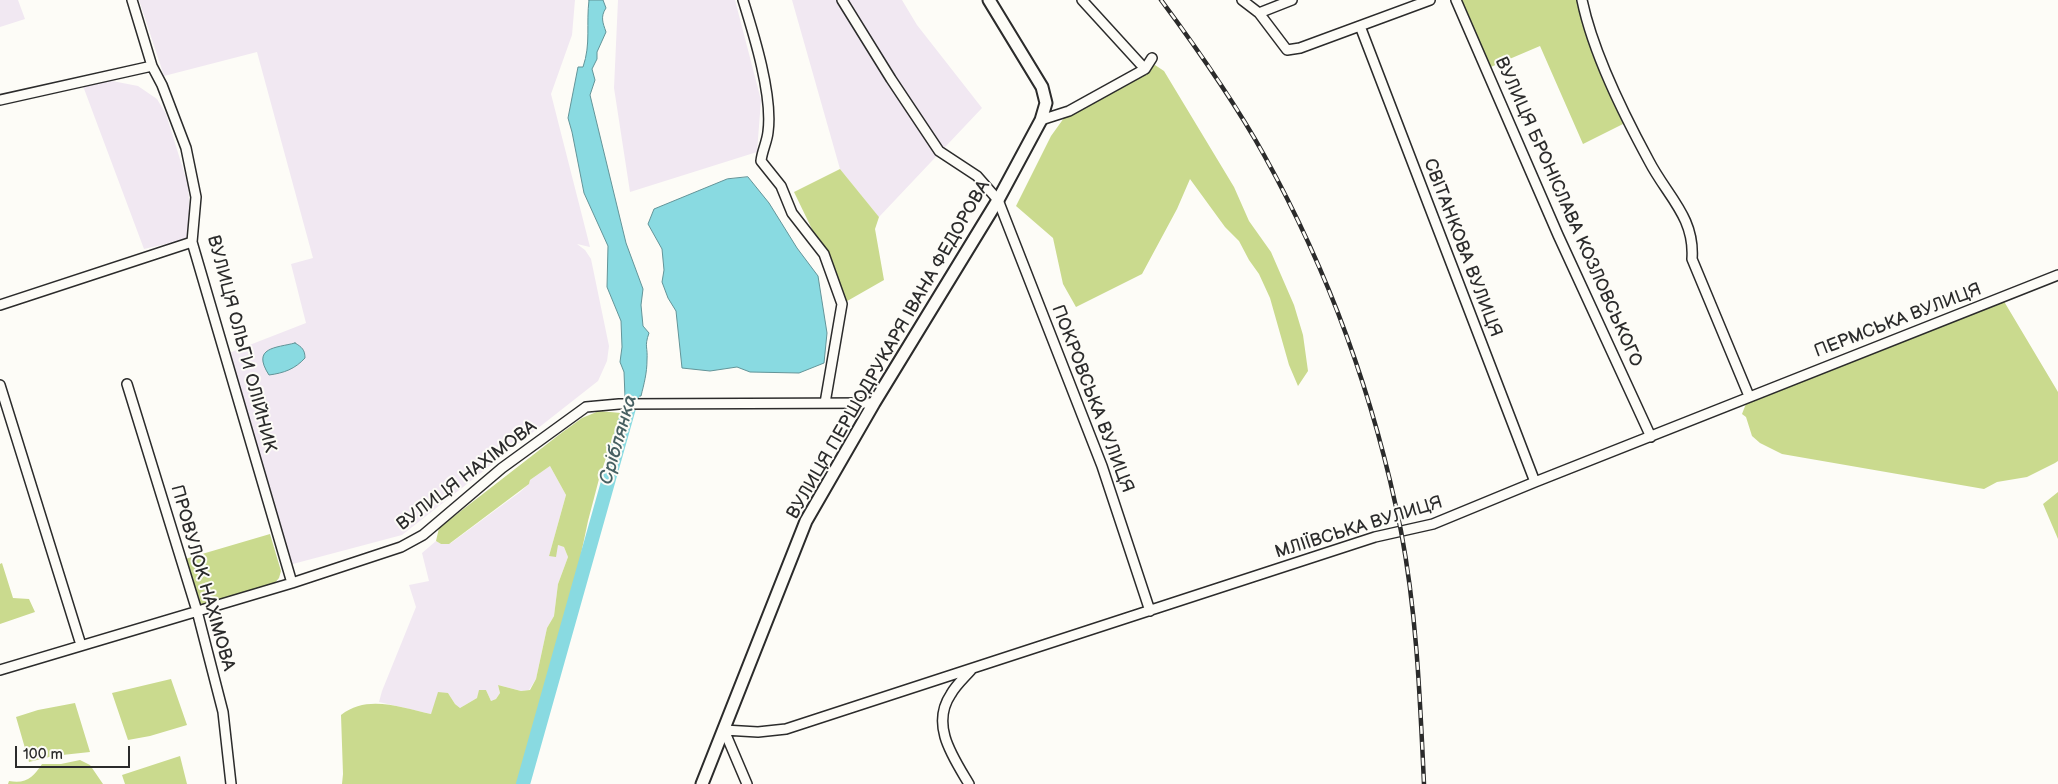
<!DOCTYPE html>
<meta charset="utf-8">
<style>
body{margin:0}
#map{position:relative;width:2058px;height:784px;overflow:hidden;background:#fdfcf7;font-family:"Balsamiq Sans",sans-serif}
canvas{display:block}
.scale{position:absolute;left:15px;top:746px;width:115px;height:22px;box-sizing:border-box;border:2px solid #2b2b2b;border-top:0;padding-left:6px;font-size:15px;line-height:18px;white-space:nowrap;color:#2b2b2b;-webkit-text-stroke:4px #fdfcf7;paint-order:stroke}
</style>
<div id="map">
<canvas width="2058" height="784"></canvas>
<div class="scale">100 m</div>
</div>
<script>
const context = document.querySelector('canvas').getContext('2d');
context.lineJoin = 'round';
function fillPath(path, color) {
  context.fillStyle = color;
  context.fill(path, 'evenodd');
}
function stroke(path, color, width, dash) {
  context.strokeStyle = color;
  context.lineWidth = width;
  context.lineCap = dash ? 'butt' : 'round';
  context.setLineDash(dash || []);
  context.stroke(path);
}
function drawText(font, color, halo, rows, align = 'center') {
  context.font = font + ' "Balsamiq Sans",sans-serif';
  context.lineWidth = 4;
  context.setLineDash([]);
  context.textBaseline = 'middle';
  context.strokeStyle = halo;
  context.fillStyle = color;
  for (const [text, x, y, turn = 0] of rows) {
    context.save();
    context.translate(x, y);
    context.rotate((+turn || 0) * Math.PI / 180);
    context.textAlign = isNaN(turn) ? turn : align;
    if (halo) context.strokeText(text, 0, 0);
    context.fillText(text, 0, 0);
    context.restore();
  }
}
fillPath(new Path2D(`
 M0,0h18l7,19 -25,8z
 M139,0h436l-3,35 -21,59 39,153 -13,-3 8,6 6,9 18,87 -2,15 -9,20 -196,154 -113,30 -60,-212 77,-30 -15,-59 22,-6 -56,-206 -93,24z
 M618,0h117l26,100 -4,52 -127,40 -16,-104z
 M792,0h110l15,25 65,83 -103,109 -39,-48z
 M107,80l31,6 19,13 9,15 22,71 3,43 -3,11 -44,10 -61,-163z
 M550,466l16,29 -17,61 9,-11 6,2 4,10 -10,27 -4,32 -7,12 -11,51 -7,11 -8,1 -23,-6 2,8 -4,6 -5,2 -5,-11 -9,8 -17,10 -5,-4 -7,-11 -17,21 -52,-12 3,-11 34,-84 -7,-22 20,-4 -7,-28 14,-12 5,3 10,-1 69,-51 9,-8 1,-4z`), '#f1e8f2');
fillPath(new Path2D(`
 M1456,0h126l5,22 42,99 -46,23 -43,-98 -54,23z
 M1155,65l9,6 70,116 15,34 22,31 23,53 9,30 5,36 -10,15 -9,-21 -19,-67 -11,-24 -10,-14 -10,-19 -14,-14 -35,-48 -13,30 -35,65 -66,33 -13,-23 -10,-46 -37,-32 35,-70 18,-25 76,-42z
 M840,169l39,48 -4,12 9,51 -42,24 -18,-50 -30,-62z
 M2002,298l56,94v69l-3,2 -28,14 -30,5 -13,7 -202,-35 -22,-11 -8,-7 -6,-19 -4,-3 7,-18z
 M599,411l22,2 -22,66 -11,42 -15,71 -50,192h-181l1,-10 -2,-59c27,-21 60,-7 90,-1l7,-22 10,1 7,11 5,4 17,-10 2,-8h7l5,11 5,-2 4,-6 -2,-8 23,6 9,-1 6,-11 11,-51 7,-12 4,-32 10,-27 -4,-10 -6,-2 -2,12 -7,-1 17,-61 -16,-29 -20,14 -1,4 -80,60h-8l-5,-3 3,-13 121,-94 22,-16z
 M2058,492v47l-15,-35z
 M270,534l11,37 -2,7 -6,7 -74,22 -14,-48z
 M2,563l11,35 16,1 6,13 -35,12v-60z
 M171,679l16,46 -37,11 -22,4 -16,-47z
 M75,703l15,49 -37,4 -24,6 -13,-45 22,-7z
 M180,756l7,28h-62l-3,-9z
 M80,760l10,5 13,19h-95l1,-3c18,3 24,-4 33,-17h19z`), '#cada8e');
const water = new Path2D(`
 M589,0h14l3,8c-6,9 -3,15 0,24l-9,20v7l-5,10 3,11 -5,15 36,148 17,46 -2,16 2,21 6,7c-5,14 -1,14 -2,27 0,13 -3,24 -6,36l-16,1 -1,-25 -4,-10 2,-15 -1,-26 -14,-34 1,-41 -24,-53 -12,-61 -4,-14 10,-51h5c8,-23 3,-43 6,-67z
 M748,177l21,26 28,45 21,28 9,57 -3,30 -25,10 -49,-1 -13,-5 -27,4 -28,-3 -6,-57 -8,-13 -6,-16 2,-12 -2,-21 -14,-25 6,-15 73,-30z
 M295,343c7,4 10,7 10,15 -10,11 -21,15 -36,17 -18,-28 7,-27 26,-32z`);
fillPath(water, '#89dae1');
stroke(water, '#639498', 1);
stroke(new Path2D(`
 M523,784l109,-387 3,-17`), '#89dae1', 14);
const minor = new Path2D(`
 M132,0l20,66 10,19 24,63 10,49 -4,45 100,341
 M743,0c11,35 30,96 25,132 -1,10 -6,19 -7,29l20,25 11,27 32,41 18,50 -17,99
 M842,0l49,79 48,72 38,25 21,24 104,266 48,145
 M1082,0l63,69
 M1242,0l17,13 28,37 13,-2 130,-48
 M1456,0l102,235 93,202
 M1582,0c11,53 41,113 67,161 18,35 46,56 43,98l57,137
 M1259,13l33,-13
 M1360,26l175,456
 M0,100l152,-34
 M1041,120l28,-9 76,-42 7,-11
 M0,305l192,-63
 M127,384l70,227 26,101 8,72
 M0,385l81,260
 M0,670l292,-87 109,-36 22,-12 79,-67 84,-61 33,-3 255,-1
 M747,784l-23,-54 34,2 28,-3 589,-192 58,-13 102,-42 523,-207
 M969,784c-16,-27 -39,-59 -18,-90 5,-9 13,-16 20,-24`);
const tertiary = new Path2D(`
 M702,784l104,-263 68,-118 124,-203 43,-80 5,-17 -4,-16 -53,-87`);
stroke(minor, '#2b2b2b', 12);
stroke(tertiary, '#2b2b2b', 15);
stroke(minor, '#fdfcf7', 9);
stroke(tertiary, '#fdfcf7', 11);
const rail = new Path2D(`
 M1161,0c37,50 73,101 103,155 65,117 111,245 137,376 16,84 19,169 23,253`);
stroke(rail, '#2b2b2b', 4.5);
stroke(rail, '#fdfcf7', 2.5, [8]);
drawText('18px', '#2b2b2b', '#fdfcf7', [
 ["ВУЛИЦЯ БРОНІСЛАВА КОЗЛОВСЬКОГО",1568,212,66],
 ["СВІТАНКОВА ВУЛИЦЯ",1462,248,69],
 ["ПЕРМСЬКА ВУЛИЦЯ",1898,321,-21],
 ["ВУЛИЦЯ ОЛЬГИ ОЛІЙНИК",241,344,75],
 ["ВУЛИЦЯ ПЕРШОДРУКАРЯ ІВАНА ФЕДОРОВА",889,350,-60],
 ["ПОКРОВСЬКА ВУЛИЦЯ",1092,399,69],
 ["ВУЛИЦЯ НАХІМОВА",467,476,-37],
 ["МЛІЇВСЬКА ВУЛИЦЯ",1359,528,-17],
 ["ПРОВУЛОК НАХІМОВА",202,578,74]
]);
drawText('italic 19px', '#476062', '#fdfcf7', [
 ["Сріблянка",619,440,-74]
]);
</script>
